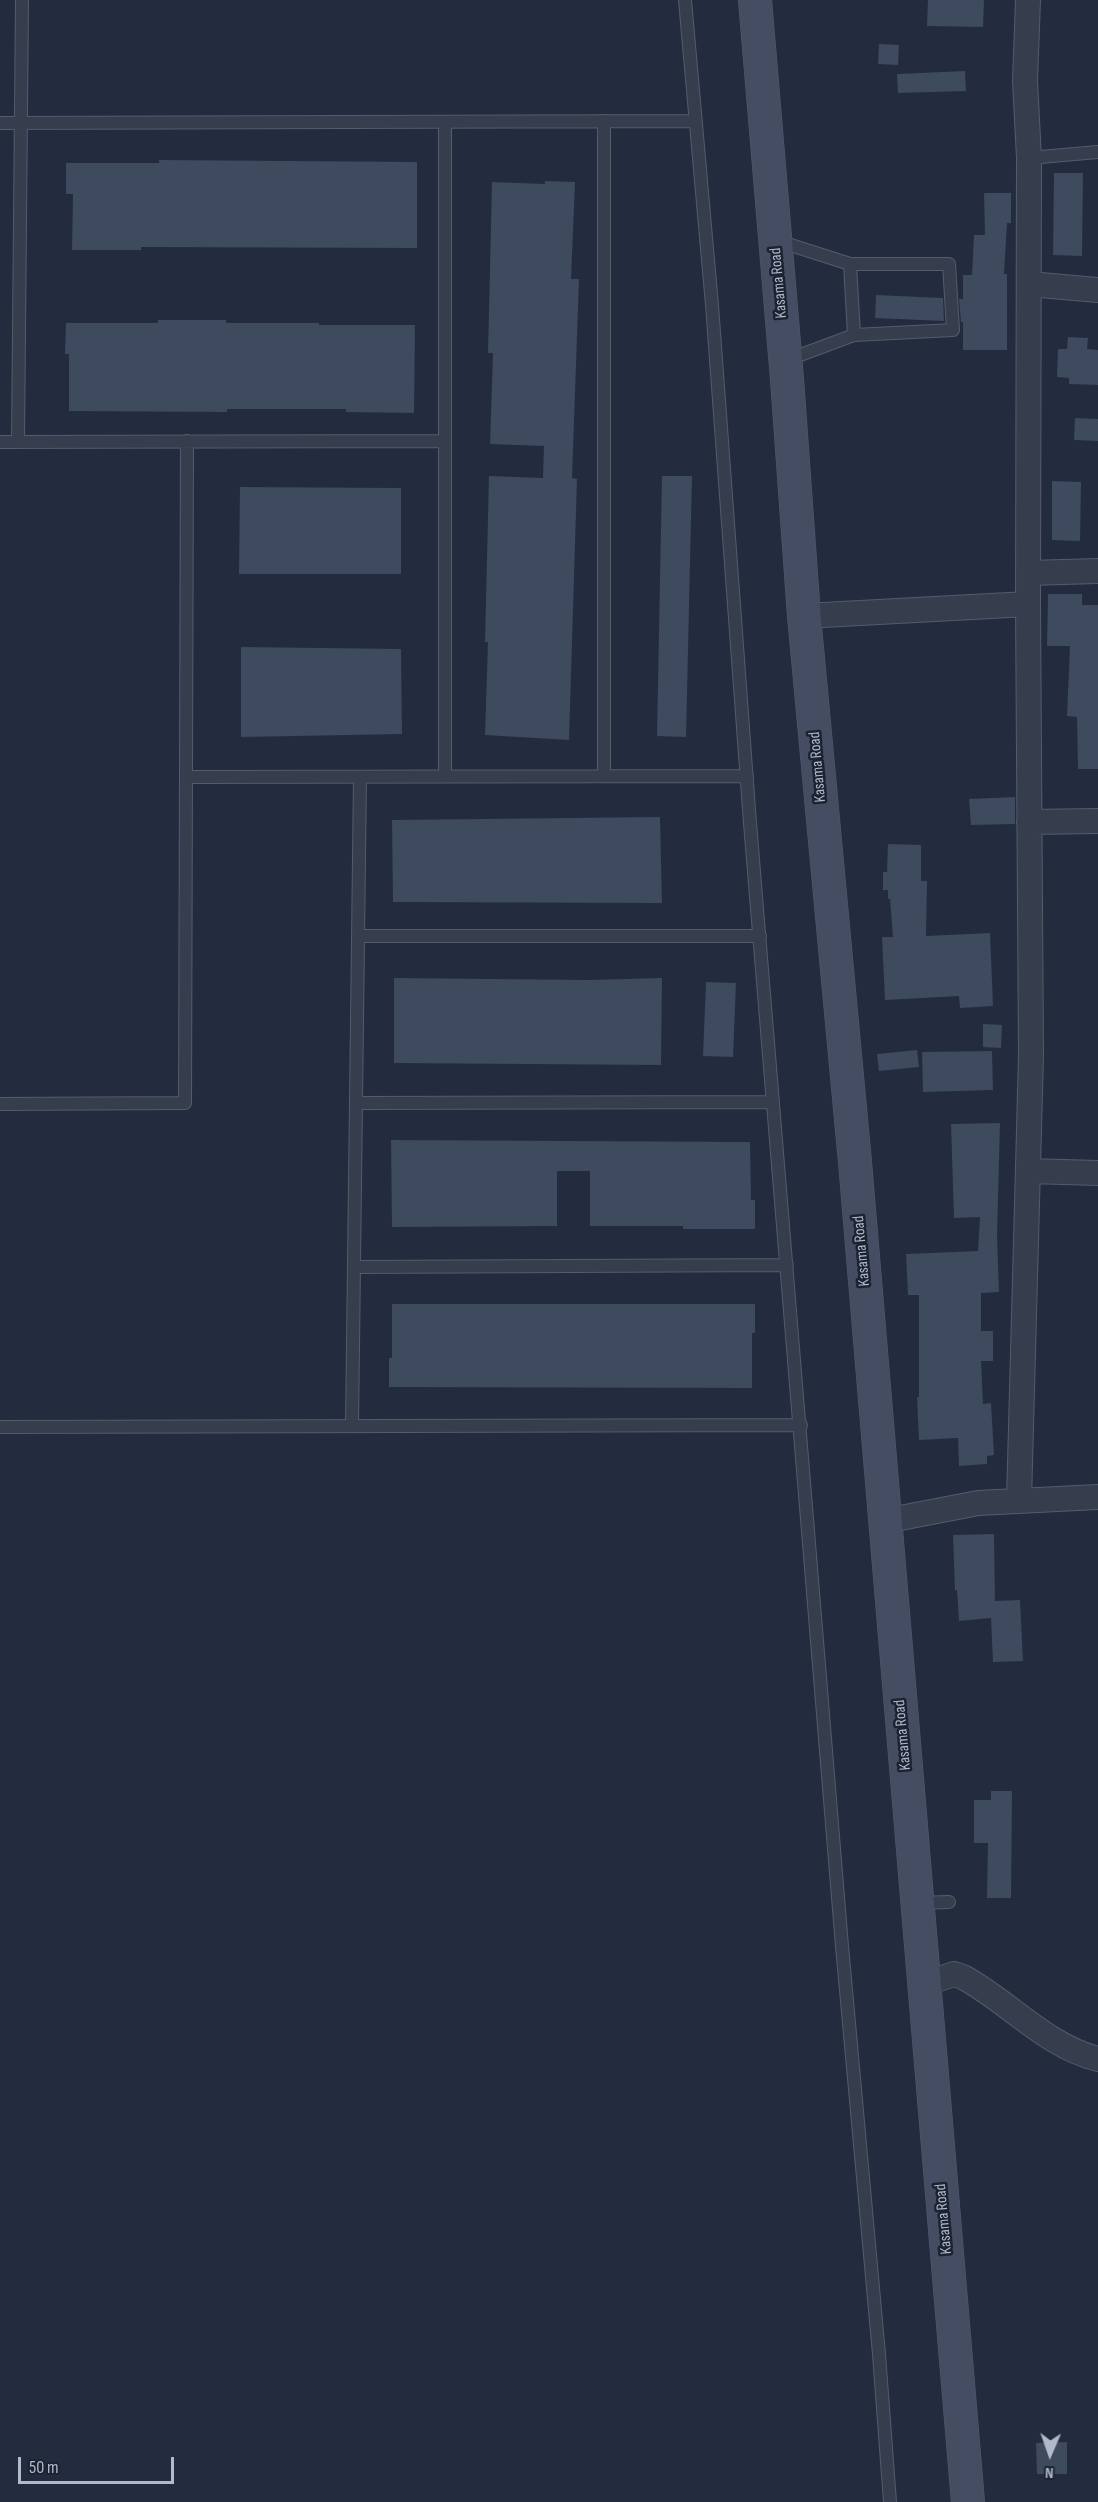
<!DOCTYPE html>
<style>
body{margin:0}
#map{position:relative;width:1098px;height:2502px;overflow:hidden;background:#222c3e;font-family:"Sofia Sans Condensed",sans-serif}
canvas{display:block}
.north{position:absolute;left:1020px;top:2424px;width:60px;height:60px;-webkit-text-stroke:4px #1b2333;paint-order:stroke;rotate:182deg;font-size:16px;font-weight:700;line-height:24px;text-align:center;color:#b2b9c9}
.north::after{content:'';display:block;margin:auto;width:21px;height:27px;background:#b2b9c9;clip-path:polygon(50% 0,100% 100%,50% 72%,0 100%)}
.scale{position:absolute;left:18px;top:2457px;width:156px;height:27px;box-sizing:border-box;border:3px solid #b2b9c9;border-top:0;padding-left:8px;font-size:18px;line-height:21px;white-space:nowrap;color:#b2b9c9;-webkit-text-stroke:4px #1b2333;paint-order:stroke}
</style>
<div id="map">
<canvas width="1098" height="2502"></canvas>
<div class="north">N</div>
<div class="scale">50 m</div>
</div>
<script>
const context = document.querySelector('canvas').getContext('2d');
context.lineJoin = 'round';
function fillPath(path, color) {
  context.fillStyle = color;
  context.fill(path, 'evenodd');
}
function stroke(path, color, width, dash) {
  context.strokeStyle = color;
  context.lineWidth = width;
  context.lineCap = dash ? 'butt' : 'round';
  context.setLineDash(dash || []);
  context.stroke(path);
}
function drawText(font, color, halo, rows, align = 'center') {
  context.font = font + ' "Sofia Sans Condensed",sans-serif';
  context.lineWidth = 5;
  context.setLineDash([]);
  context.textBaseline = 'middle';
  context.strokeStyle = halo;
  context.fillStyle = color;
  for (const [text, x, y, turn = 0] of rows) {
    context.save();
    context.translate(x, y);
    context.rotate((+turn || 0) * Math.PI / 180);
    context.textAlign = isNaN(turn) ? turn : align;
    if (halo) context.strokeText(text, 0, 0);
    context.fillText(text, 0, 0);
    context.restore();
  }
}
fillPath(new Path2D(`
 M928,0h56l-1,27 -56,-1z
 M879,44l20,1 -1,20 -20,-1z
 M965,71l1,20 -68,2 -1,-19z
 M159,160l258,2v86l-276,-1v3h-69l1,-56h-7v-31h93z
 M1054,173h29l-1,83 -29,-1z
 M545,181l30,1 -4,97h8l-7,199 5,1 -8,261 -84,-5 3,-93h-3l4,-166 54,2 1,-32 -54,-2 3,-91h-5l4,-171 53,2z
 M984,193h27v30h-4l-3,51h3v76h-44v-28h-2l-2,-23h4v-24h9l2,-40h11z
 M876,295l67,3 1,23 -69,-3z
 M158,320h68v3h93v2h96l-1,88 -68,-1v-3h-119v3l-158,-1v-57h-4l1,-31h92z
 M1068,337l20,1 -1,11 11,1v35l-29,-1v-6l-12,-1 1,-28h9z
 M1075,418l23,1v22l-24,-1z
 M662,476h30l-6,261 -29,-1z
 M1052,481l29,1 -1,59 -28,-1z
 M240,487l161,1v86h-162z
 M1048,594h34v11h16v164h-20l-1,-52 -10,-1 3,-70h-23z
 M241,647l160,2 1,85 -161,3z
 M1015,797v27l-44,1 -2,-26z
 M660,817l2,86 -269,-1 -1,-82z
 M888,844l33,1v36h6l-1,55 64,-3 3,73 -33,2 -1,-12 -74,4 -3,-63h11l-3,-38h-2v-9h-5v-18h4z
 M394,978l195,2 73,-2 -1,87 -267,-2z
 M706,982l30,1 -3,74 -30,-1z
 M983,1024l19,1 -1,23 -18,-1z
 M917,1050l2,17 -40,4 -2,-17z
 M992,1051l1,39 -70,2 -1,-40z
 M1000,1123l-3,113 2,56 -18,1v38h12v30h-12l2,43 8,-1 3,52 -7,1v8l-28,2 -1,-28 -39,2 -2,-43h2v-102h-11l-2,-41 72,-3 2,-34 -26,1 -3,-94z
 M391,1140l359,2 1,58h4v29h-72v-3h-93v-55h-33v55l-165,1z
 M392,1304h363v29h-3v55l-363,-1v-29h3z
 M994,1534l1,67 25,-1 3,61 -30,1 -2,-44 -32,3 -2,-31 -2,1 -2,-56z
 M991,1791h21l-1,107h-24l1,-55h-14v-43h17z
 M1067,2442v32h-30l-1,-31z`), '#3e4a5d');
const lane = new Path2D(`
 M685,0l27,305 38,518 92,1123 37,408 11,148
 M604,121v655
 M445,122v654
 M0,123l696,-2
 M1029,158l69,-6
 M778,241l72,23h99l4,66 -99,5 -67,25
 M850,264l4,71
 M0,442l445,-1
 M18,442l4,-442
 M186,777l561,-1
 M358,936h402
 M356,1103l417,-1
 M0,1104l185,-1 2,-662
 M354,1267l433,-2
 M352,1426l8,-649
 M0,1427l801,-2
 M918,1903l31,-1`);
const street = new Path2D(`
 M1029,284l69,6
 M1028,573l70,-2
 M804,616l224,-12
 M1029,822l69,-1
 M1029,1171l69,2
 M1019,1501l12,-446 -3,-451 1,-446 -4,-77 3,-81
 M885,1521l93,-18 120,-6
 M924,1984l30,-10 9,3c46,25 83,69 135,82`);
const secondary = new Path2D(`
 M755,0l32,379 17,237 51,546 113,1340`);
stroke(lane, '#545c6c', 14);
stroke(street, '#545c6c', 26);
stroke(secondary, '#545c6c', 34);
stroke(lane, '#363e4e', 12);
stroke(street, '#363e4e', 24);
stroke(secondary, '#444d61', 33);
drawText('16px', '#b2b9c9', '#1b2333', [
 ["Kasama Road",779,283,-95],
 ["Kasama Road",818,767,-95],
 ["Kasama Road",862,1251,-95],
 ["Kasama Road",903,1735,-95],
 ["Kasama Road",944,2219,-95]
]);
</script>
